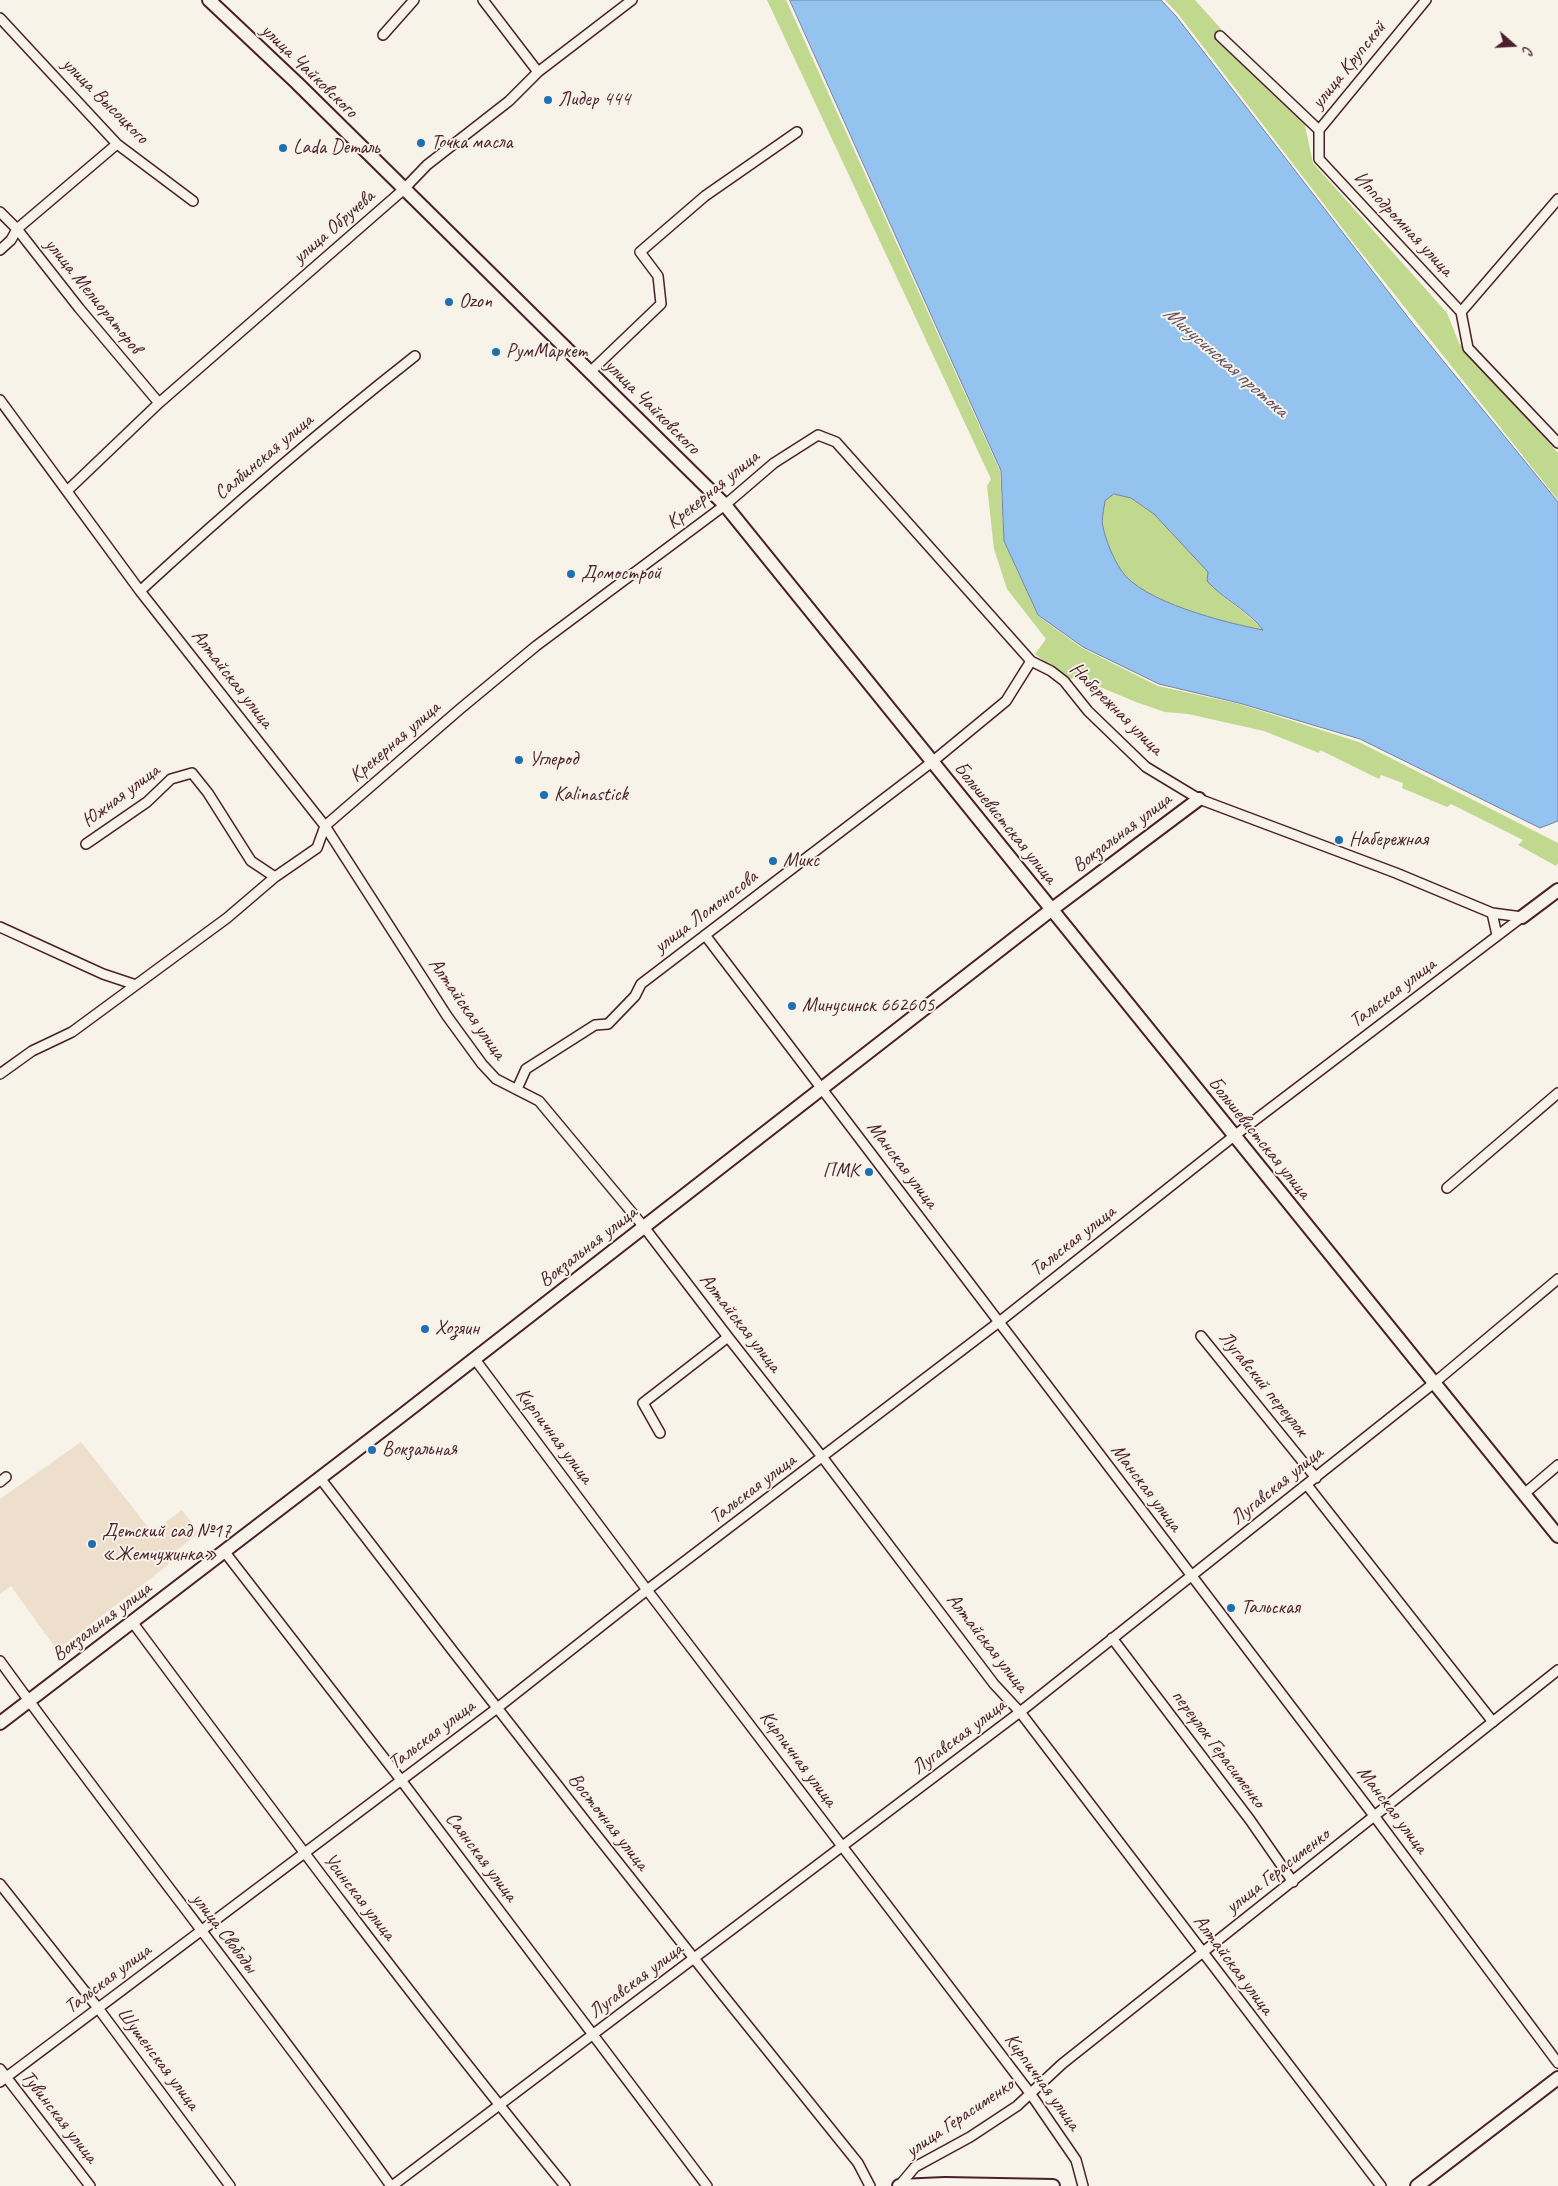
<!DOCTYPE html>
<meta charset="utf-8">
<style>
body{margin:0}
#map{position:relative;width:1558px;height:2186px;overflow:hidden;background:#f7f3e8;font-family:Caveat,sans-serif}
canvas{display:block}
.north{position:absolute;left:1488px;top:20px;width:50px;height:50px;-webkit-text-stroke:4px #f7f3e8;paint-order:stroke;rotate:109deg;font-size:14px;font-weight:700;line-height:20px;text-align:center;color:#4a1f2b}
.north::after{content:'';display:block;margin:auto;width:18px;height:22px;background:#4a1f2b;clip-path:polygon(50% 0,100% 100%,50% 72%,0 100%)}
</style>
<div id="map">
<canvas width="1558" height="2186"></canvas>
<div class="north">С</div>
</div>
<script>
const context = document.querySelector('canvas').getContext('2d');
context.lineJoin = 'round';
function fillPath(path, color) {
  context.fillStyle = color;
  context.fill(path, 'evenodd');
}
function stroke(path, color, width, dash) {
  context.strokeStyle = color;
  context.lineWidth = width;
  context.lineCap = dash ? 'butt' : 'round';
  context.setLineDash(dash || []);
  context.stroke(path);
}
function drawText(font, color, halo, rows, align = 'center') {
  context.font = font + ' Caveat,sans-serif';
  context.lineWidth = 4;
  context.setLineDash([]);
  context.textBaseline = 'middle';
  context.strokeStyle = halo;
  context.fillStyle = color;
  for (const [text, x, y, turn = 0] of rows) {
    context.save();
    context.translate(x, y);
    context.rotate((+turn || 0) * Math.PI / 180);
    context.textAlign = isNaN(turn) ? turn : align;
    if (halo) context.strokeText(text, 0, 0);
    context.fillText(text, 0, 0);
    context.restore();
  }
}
fillPath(new Path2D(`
 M81,1442l71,90 30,-22 17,23 -28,22 -3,10 -111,85 -46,-64 -11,8v-95z`), '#eedfcc');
fillPath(new Path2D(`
 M767,0h19l214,471 4,71 34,74 44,32 76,38 81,18 120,38 199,101v20l-2,3 -38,-21 5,-5 -72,-36 -4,3 -45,-19 1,-5 -22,-8 -2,4 -59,-29 -1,3 -55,-22 -76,-17 -23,-2 -29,-10 -60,-25 -8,3 -33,-26 11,-15 -39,-50 -13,-40 -7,-63 4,-7z
 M1165,0h30l109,121 9,42 134,150 12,30 99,110v47l-202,-254 -178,-232z
 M1114,494l17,4 23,16 55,58 -2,9c17,19 40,31 57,50 -38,-10 -121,-27 -143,-61 -8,-11 -15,-29 -18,-43 -2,-8 1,-18 1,-26z`), '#c1d98f');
const water = new Path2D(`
 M790,0h371l15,16 238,309 144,177v319l-18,7 -180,-89 -121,-36 -80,-19 -76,-37 -45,-32 -34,-74 -3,-70zM1114,494l17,4 23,16 54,58 -1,9c17,19 41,29 56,49 -36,-7 -122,-28 -142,-60 -8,-12 -15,-29 -18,-43 -2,-8 1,-18 2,-26z`);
fillPath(water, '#94c3ef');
stroke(water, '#7681a1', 1);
const street = new Path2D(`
 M483,0l55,72
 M0,18l117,126 76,57
 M383,35l31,-35
 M1220,36l99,94v29l142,153 7,36 90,95
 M1319,130l107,-130
 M0,212l17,17 62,79 80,95
 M0,250l11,-10 6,-11 100,-85
 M1461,312l97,-113
 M590,372l71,-68 -3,-28 -18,-24 65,-56 92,-64
 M0,400l140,191 185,235 122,190 35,48 14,15 43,22 105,126 84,110 95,121 171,226 26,28 361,474
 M67,491l92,-88 244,-213 24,-25 82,-64 29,-29 94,-72
 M140,591c89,-82 181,-161 275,-235
 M86,844l61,-42 24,-23 21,-6 16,20 43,68 24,16
 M1492,913l5,22
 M0,927l103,47 33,11
 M705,935l670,882 183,246
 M0,1074l32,-23 40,-19 155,-114 48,-41 42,-29 8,-22 135,-117 76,-63 189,-141 49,-42 44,-28 18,7 195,219 20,10 13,10 24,30 58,56 53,32 197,74 96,40 30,4
 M517,1089l9,-20 69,-44 13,-1 27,-28 6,-12 291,-222 74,-61 25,-40
 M1447,1188l111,-95
 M1201,1336l115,142
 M474,1358l173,232 383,503 46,67 7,26
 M660,1433l-17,-30 85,-66
 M320,1478c176,231 355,459 538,685l12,23
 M0,1482l6,-5
 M1307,1485l186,237
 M1524,1494l34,-29
 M224,1551l177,229 306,406
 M133,1623c141,190 282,380 432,563
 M1112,1638l138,182 43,62
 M0,1661c128,177 264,347 391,525
 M0,1884l98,124 132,178
 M0,2069l90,117
 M0,2082l496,-373 151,-119 352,-268 235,-186 288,-219
 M392,2186l628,-474 414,-329 124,-104
 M899,2186l16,-19 55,-30 47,-31 45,-42 496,-394`);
const secondary = new Path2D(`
 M209,0l88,83 428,422 833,1031
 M1522,917l36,-27
 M0,1723l401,-307 650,-506 148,-111
 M899,2186l46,-2 108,2
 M1417,2186l141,-108`);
stroke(street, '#4a1f2b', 12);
stroke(secondary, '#4a1f2b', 16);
stroke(street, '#f7f3e8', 9);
stroke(secondary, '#f7f3e8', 12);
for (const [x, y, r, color] of [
 [548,100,5,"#1f6fb2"],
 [421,143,5,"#1f6fb2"],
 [283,148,5,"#1f6fb2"],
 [449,302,5,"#1f6fb2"],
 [496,352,5,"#1f6fb2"],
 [571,574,5,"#1f6fb2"],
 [519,760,5,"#1f6fb2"],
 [544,795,5,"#1f6fb2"],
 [1339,840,5,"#1f6fb2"],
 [773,861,5,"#1f6fb2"],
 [792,1006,5,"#1f6fb2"],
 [869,1172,5,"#1f6fb2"],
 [425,1329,5,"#1f6fb2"],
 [372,1450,5,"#1f6fb2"],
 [92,1544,5,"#1f6fb2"],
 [1231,1608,5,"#1f6fb2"]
]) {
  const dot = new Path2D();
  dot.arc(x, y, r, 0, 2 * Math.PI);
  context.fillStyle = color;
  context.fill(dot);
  stroke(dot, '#f7f3e8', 2);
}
drawText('20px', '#4a1f2b', '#f7f3e8', [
 ["улица Крупской",1349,65,-51],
 ["улица Чайковского",309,71,44],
 ["улица Высоцкого",105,101,45],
 ["Ипподромная улица",1403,224,47],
 ["улица Обручева",334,227,-41],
 ["улица Мелиораторов",93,296,51],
 ["улица Чайковского",652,407,45],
 ["Салбинская улица",264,457,-40],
 ["Крекерная улица",713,490,-39],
 ["Алтайская улица",232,679,52],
 ["Набережная улица",1116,709,45],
 ["Крекерная улица",395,742,-41],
 ["Южная улица",121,796,-37],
 ["Большевистская улица",1005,823,51],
 ["Вокзальная улица",1122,833,-37],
 ["улица Ломоносова",706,912,-37],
 ["Тальская улица",1393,993,-37],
 ["Алтайская улица",467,1009,55],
 ["Большевистская улица",1259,1138,51],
 ["Манская улица",902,1165,53],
 ["Тальская улица",1073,1241,-38],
 ["Вокзальная улица",588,1247,-38],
 ["Алтайская улица",740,1323,52],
 ["Лугавский переулок",1263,1384,51],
 ["Кирпичная улица",554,1436,53],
 ["Лугавская улица",1277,1486,-39],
 ["Манская улица",1146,1488,53],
 ["Тальская улица",753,1489,-37],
 ["Вокзальная улица",102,1622,-37],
 ["Алтайская улица",987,1643,52],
 ["Тальская улица",432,1735,-37],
 ["Лугавская улица",959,1737,-37],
 ["переулок Герасименко",1218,1749,53],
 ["Кирпичная улица",798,1759,53],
 ["Манская улица",1392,1810,53],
 ["Восточная улица",608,1822,52],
 ["Саянская улица",481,1857,53],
 ["улица Герасименко",1278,1871,-38],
 ["Усинская улица",359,1897,52],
 ["улица Свободы",224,1933,53],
 ["Алтайская улица",1233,1965,53],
 ["Тальская улица",108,1979,-37],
 ["Лугавская улица",636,1981,-37],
 ["Шушенская улица",158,2059,53],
 ["Кирпичная улица",1042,2082,54],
 ["Тувинская улица",59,2117,52],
 ["улица Герасименко",960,2118,-34]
]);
drawText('20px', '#4a1f2b', '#f7f3e8', [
 ["Лидер 444",558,100],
 ["Точка масла",431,143],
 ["Lada Dеталь",293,148],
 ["Ozon",459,302],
 ["РумМаркет",506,352],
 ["Домострой",581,574],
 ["Углерод",529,760],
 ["Kalinastick",554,795],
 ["Набережная",1349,840],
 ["Микс",783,861],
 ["Минусинск 662605",802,1006],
 ["ПМК",859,1172,"right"],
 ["Хозяин",435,1329],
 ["Вокзальная",382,1450],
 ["Детский сад №17",102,1532],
 ["«Жемчужинка»",102,1555],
 ["Тальская",1241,1608]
], 'left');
drawText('italic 21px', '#605066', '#f7f3e8', [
 ["Минусинская протока",1225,362,41]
]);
</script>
